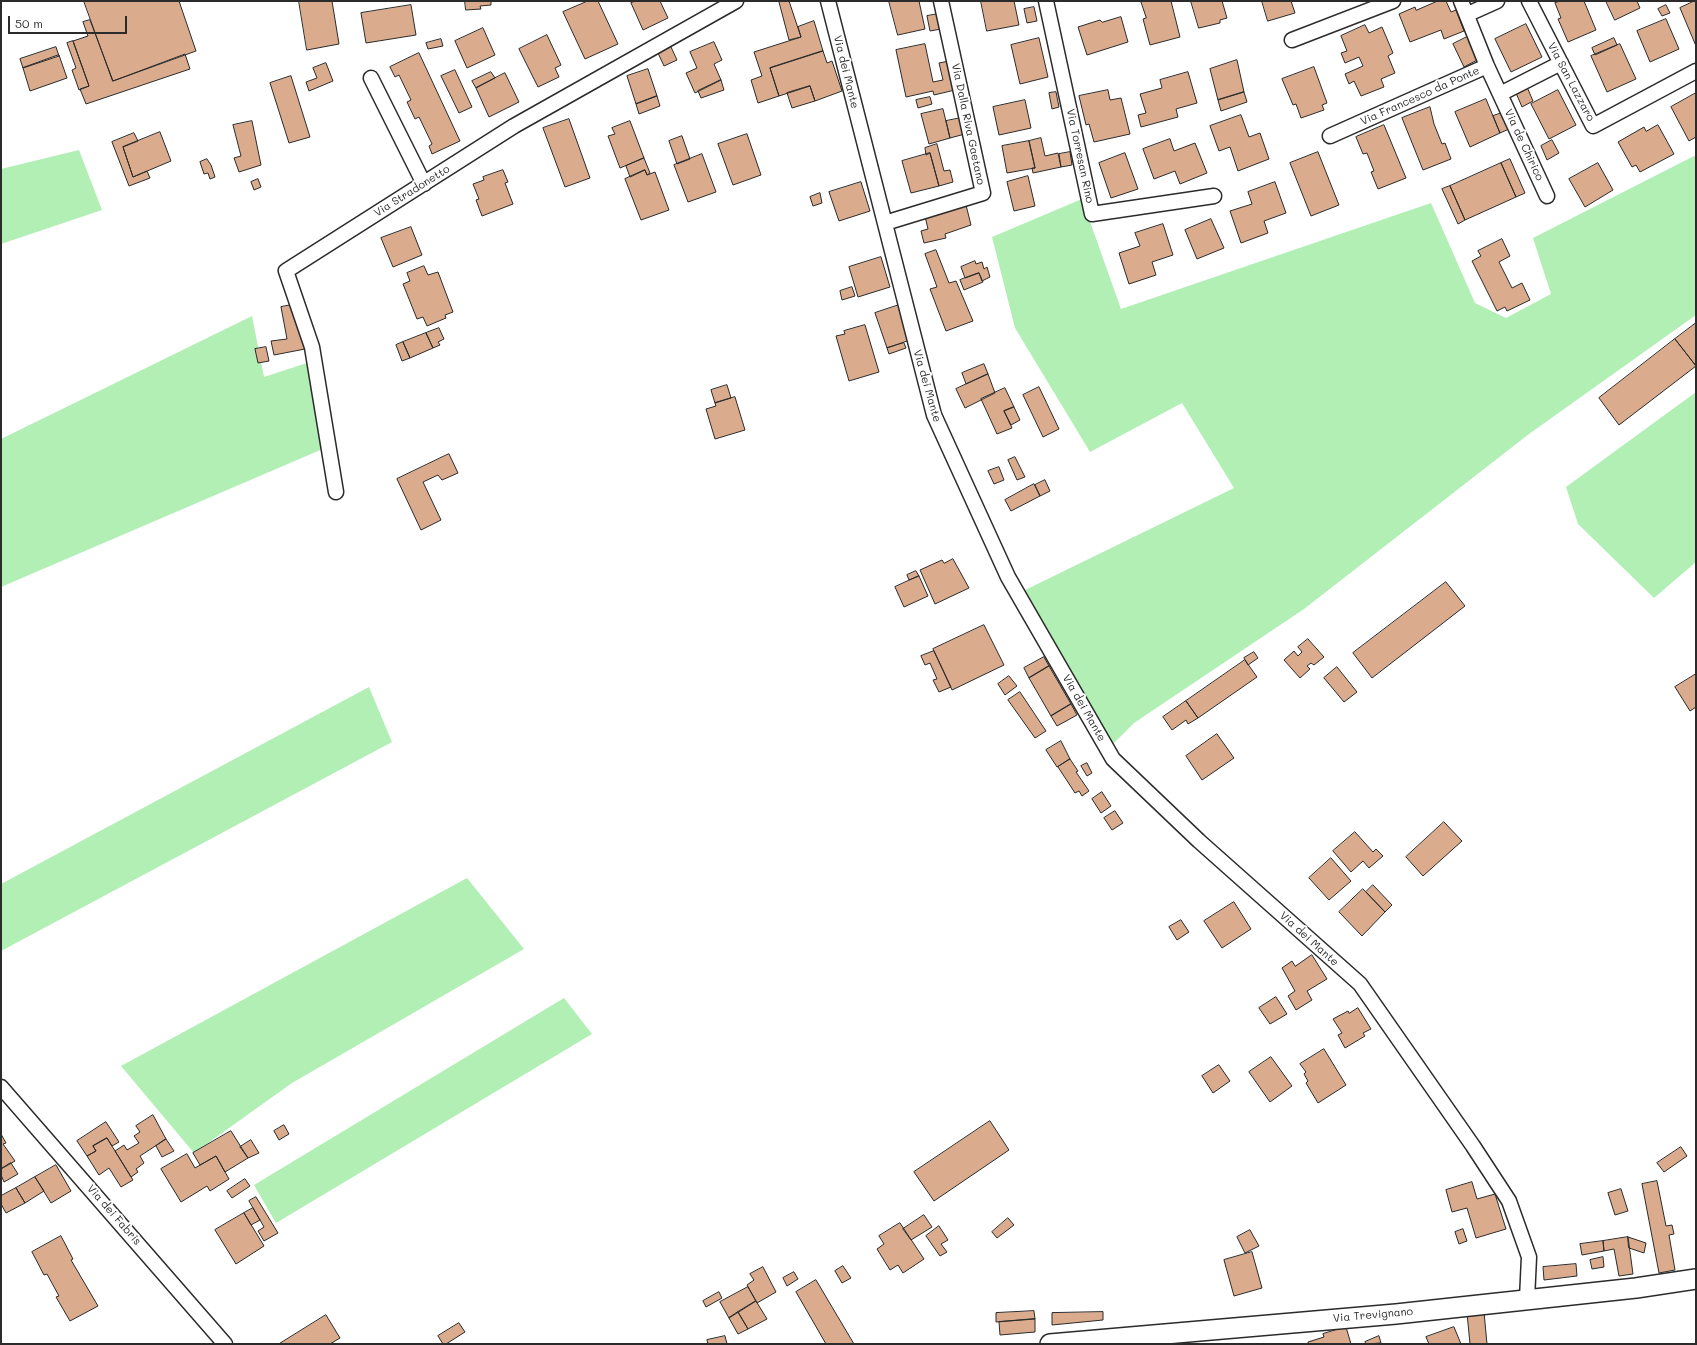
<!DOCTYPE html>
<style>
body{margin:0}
#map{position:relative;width:1697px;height:1345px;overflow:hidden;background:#fff;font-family:Mali,sans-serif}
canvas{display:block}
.frame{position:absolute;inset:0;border:2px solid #2b2b2b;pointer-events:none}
.scale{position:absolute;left:8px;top:16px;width:119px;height:18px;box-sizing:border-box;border:2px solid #2b2b2b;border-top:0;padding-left:5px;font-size:12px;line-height:14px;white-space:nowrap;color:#2b2b2b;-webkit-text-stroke:3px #fff;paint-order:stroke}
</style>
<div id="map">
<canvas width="1697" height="1345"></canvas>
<div class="frame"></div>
<div class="scale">50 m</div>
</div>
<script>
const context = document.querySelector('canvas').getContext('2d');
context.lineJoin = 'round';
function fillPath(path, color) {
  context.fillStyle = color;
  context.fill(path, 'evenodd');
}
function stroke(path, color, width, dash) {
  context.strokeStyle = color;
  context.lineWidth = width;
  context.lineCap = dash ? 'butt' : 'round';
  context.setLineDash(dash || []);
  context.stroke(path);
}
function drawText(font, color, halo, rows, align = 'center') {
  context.font = font + ' Mali,sans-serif';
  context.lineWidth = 4;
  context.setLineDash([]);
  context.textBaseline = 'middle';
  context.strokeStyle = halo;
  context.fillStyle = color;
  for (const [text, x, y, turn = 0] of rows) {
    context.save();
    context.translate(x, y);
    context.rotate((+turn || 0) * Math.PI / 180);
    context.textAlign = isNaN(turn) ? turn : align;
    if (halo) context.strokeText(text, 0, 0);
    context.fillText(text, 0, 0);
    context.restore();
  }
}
fillPath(new Path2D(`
 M79,150l23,60 -101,34v-75z
 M1696,155v160l-167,119 -225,175 -170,114 -25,25 -92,-154 217,-106 -52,-85 -92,49 -75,-124 -23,-91 90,-38 39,110 310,-106 44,100 31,15 45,-24 -18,-56z
 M252,316l12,61 46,-15 15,86 -324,139v-148z
 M1696,392v170l-42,36 -76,-74 -12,-37z
 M369,687l23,55 -391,209v-67z
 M467,878l57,71 -232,134 -98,70 -73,-87z
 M564,998l28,36 -316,189 -22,-38z`), '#b1efb5');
const building = new Path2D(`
 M84,1h95l17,50 -83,30z
 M299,1h33l7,43 -32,6z
 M465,1h26v4l-11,1 1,3 -15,1z
 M588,1h10l20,43 -33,15 -22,-47z
 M636,1h24l8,17 -25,12 -12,-27z
 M784,1h5l12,36 -12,3 -10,-38z
 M889,1h30l6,28 -27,6z
 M981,1h33l5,24 -32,6z
 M1141,1h30l9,36 -30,8 -7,-26 3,-1z
 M1191,1h31l5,17 -7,2v3l-21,5z
 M1262,1h29l4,12 -27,8z
 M1438,1h8l5,11 5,-2 8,21 -20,8 -3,-9 -31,12 -11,-28 16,-7 1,3z
 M1561,1h23l12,29 -28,12 -10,-23 3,-1 -6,-15z
 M1606,1h31l3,7 -25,12z
 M1695,1l1,3v42l-16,-38z
 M411,5l5,30 -50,8 -5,-30z
 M1666,5l4,8 -8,3 -4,-7z
 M1034,7l3,14 -10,2 -3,-14z
 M938,14l3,15 -11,2 -3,-15z
 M1121,17l7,25 -41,13 -9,-28 22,-7 2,2z
 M1666,19l13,30 -29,13 -13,-31z
 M90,20l23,61 72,-27 5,15 -104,35 -6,-15 9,-3 -16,-45 15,-5 -5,-14z
 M814,21l9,30 -53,17 9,28 -21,7 -7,-23 11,-4 -8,-24 47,-15 -3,-10z
 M1526,24l16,33 -31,15 -16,-33z
 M1365,25l4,8 13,-6 11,26 -5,3 7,17 -14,6 3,8 -23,9 -7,-15 -5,3 -4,-10 18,-8 -4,-9 -14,6 -4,-10 6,-2 -6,-15z
 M483,28l12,27 -28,13 -12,-27z
 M547,35l14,30 -6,3 4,9 -21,10 -19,-38z
 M1469,36l12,22 -17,9 -11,-23z
 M1039,38l9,39 -28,7 -9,-39z
 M1614,38l3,7 -22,10 -3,-7z
 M441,39l2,7 -15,3 -2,-6z
 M73,41l16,45 -10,4 -7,-20 4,-2 -9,-25z
 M714,42l8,18 -8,4 7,16 -26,13 -9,-20 11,-5 -7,-16z
 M925,44l8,38 10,-2 -4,-17 10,-2 6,29 -21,5 -1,-4 -27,6 -10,-47z
 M1620,44l16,35 -29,13 -16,-36z
 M56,47l3,9 -36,12 -3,-9z
 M671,47l6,13 -13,6 -6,-13z
 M823,51l4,12 5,-2 10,30 -27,10 -5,-15 -31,10 -9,-28z
 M419,53l41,88 -28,13 -3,-8 3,-2 -13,-27 -4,2 -8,-17 4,-2 -12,-25 -4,2 -5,-10z
 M59,55l8,23 -37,13 -7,-23z
 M1237,60l7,32 -26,8 -8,-31z
 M326,63l7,18 -24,10 -3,-9 11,-4 -4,-10z
 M1314,67l13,36 -5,2 2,5 -23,8 -5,-14 -3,1 -11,-26z
 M648,69l9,27 -21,8 -9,-28z
 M455,70l17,37 -13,6 -18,-37z
 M491,72l4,6 -19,10 -4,-7z
 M1188,72l9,31 -21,6 2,8 -37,10 -3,-12 8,-2 -6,-19 22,-6 -2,-8z
 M505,73l14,29 -30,15 -13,-29z
 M291,76l19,61 -21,6 -19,-60z
 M721,80l3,10 -23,8 -3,-7z
 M810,86l5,15 -23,7 -5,-15z
 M1527,87l6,14 -11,6 -6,-14z
 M1108,90l2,10 11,-2 9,36 -36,8 -5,-18 -3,1 -7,-29z
 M1558,90l18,35 -27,14 -18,-35z
 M1056,92l3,15 -7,2 -3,-16z
 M1244,92l3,10 -26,9 -3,-11z
 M1696,93v44l-7,4 -18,-34z
 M657,96l3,10 -21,8 -3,-10z
 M930,97l2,7 -14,4 -2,-8z
 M1486,99l14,34 -30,14 -15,-35z
 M1025,100l6,28 -32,7 -6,-28z
 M1430,107l4,17 8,20 3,-1 6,16 -28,11 -21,-52z
 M943,109l7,29 -21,6 -8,-30z
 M1502,113l7,16 -9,4 -7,-17z
 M1241,115l8,22 11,-4 9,26 -31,12 -8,-24 -11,4 -9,-25z
 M961,118l4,16 -15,4 -4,-17z
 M569,119l21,59 -25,9 -22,-59z
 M252,121l9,44 -22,7 -5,-14 7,-2 -8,-31z
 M630,121l14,37 -24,10 -12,-32 7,-2 -3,-6z
 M1384,125l22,53 -28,11 -7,-17 3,-1 -7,-18 -4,1 -7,-17z
 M1658,125l16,29 -34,18 -4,-7 -4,2 -14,-25 26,-15 2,4z
 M160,132l11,29 -38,16 -10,-30z
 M134,133l4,8 -15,6 10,30 14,-6 3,7 -21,8 -17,-44z
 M747,134l14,41 -28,10 -15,-41z
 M682,136l8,23 -13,5 -8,-23z
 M1041,138l4,18 13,-3 3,14 -28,6 -1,-5h3l-6,-27z
 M1170,139l4,12 21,-8 12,30 -27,11 -5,-13 -21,8 -11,-30z
 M1552,140l7,13 -12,7 -6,-14z
 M1029,141l6,27 -28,5 -5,-27z
 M937,144l7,27 6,-1 3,12 -14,4 -9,-33 -4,2 -1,-7z
 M1070,152l2,13 -11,2 -2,-13z
 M1318,152l21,53 -28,11 -21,-53z
 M930,153l9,33 -28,7 -9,-32z
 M1125,153l13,36 -27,9 -12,-35z
 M702,154l14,38 -28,10 -14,-37z
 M644,158l6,15 -3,2 -2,-5 -15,7 -4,-11z
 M207,159l4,6 4,12 -5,2 -2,-6 -4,1 -4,-12z
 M1510,159l15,34 -9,4 -15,-34z
 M1501,163l15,34 -51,23 -15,-34z
 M1598,163l15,27 -28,17 -16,-28z
 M503,170l5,12 -3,1 8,21 -31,12 -6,-16 3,-1 -6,-15 11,-4 -1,-3z
 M645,170l2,5 8,-3 14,38 -28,10 -16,-41z
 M1028,176l7,30 -21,5 -7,-29z
 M258,179l3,8 -7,3 -3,-8z
 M861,182l9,29 -31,10 -10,-29z
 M1275,182l11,31 -22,8 4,12 -27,10 -11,-32 22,-7 -4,-12z
 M1450,186l15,34 -7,4 -16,-35z
 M820,193l2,10 -9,3 -3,-9z
 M966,205l5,20 -26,9 1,4 -22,5 -3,-12 7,-2 -4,-17z
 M1211,219l13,29 -27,11 -12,-29z
 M1163,224l10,31 -21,7 4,13 -27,9 -10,-31 21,-7 -5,-13z
 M411,227l11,28 -29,12 -12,-29z
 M1502,239l8,17 -11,6 13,26 10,-5 8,17 -23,11 -2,-4 -8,4 -25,-50 9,-5 -3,-5z
 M936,250l13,33 7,-2 17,40 -27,10 -16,-42 7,-2 -12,-33z
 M881,257l9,30 -32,10 -9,-30z
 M975,261l1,3 6,-2 2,7 3,-2 3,10 -8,4 -3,-8 -14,5 -4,-11z
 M424,266l4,9 10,-3 15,40 -8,3 1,3 -19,8 -4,-9 -6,2 -14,-35 7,-3 -3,-8z
 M979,273l4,9 -19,8 -4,-10z
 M852,287l3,9 -13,4 -2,-9z
 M297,304l8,45 -31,6 -3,-14 16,-2 -6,-32z
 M899,305l11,35 -23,8 -12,-35z
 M1696,323v43l-21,-27z
 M865,325l14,47 -30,9 -13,-45 9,-2 -1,-3z
 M439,328l5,11 -6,3 2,3 -7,3 -7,-15z
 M426,333l7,15 -23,10 -7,-16z
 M1675,339l21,27 -77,59 -20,-27z
 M403,342l7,16 -8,3 -6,-16z
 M904,343l2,5 -17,6 -2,-6z
 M266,347l3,14 -11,2 -3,-14z
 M984,364l4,10 -22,10 -4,-11z
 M988,374l7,19 -30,15 -9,-19z
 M727,385l4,13 -16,5 -4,-13z
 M1039,387l20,42 -16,8 -20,-42z
 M1005,388l9,19 -10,4 8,17 -15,6 -16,-35z
 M735,397l10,33 -30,9 -9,-30 10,-3 -1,-3z
 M1014,407l6,13 -9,5 -7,-14z
 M449,454l9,19 -16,7 -4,-5 -15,7 18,38 -20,10 -24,-51z
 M1015,457l10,20 -8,3 -9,-20z
 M999,467l5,13 -10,4 -6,-13z
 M1045,480l5,11 -10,5 -5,-11z
 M1034,484l6,12 -29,15 -6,-11z
 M953,559l16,29 -34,16 -15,-34 22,-10 2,3z
 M916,571l3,5 -10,4 -2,-5z
 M919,576l9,20 -24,11 -9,-20z
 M1446,582l19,24 -93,72 -19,-25z
 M984,625l20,40 -52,25 -19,-41z
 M1308,639l16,18 -10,8 -3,-2 -4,3 3,3 -10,9 -16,-18 10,-9 4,5 4,-4 -4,-5z
 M934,651l17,36 -12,5 -6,-12 4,-1 -7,-16 -5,2 -4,-9z
 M1254,652l4,6 -10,7 -4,-7z
 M1044,657l5,9 -20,12 -5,-10z
 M1245,660l12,17 -59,41 -12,-17z
 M1049,666l22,38 -20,12 -22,-38z
 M1337,667l20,25 -13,10 -20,-24z
 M1696,674v33l-6,4 -15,-24z
 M1009,676l8,10 -12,9 -7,-11z
 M1020,692l26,39 -11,7 -27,-38z
 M1186,701l12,17 -10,6 -2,-4 -14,10 -9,-13z
 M1071,704l6,11 -20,11 -6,-10z
 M1217,734l17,24 -32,22 -16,-24z
 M1061,741l9,18 -13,8 -11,-17z
 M1070,759l8,12 -2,1 13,19 -7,5 -3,-5 -4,2 -17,-26z
 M1087,763l5,10 -5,3 -6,-10z
 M1102,792l9,14 -10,7 -9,-14z
 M1115,811l8,12 -11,7 -8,-12z
 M1444,822l18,19 -39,35 -17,-19z
 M1355,832l18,20 3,-3 7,7 -14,12 -6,-7 -12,11 -18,-21z
 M1331,858l20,23 -22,19 -20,-22z
 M1373,885l19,20 -7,7 -19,-20z
 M1363,889l22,23 -23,24 -23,-24z
 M1234,902l17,27 -29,19 -18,-27z
 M1181,920l8,12 -12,8 -8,-13z
 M1312,955l15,24 -20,12 5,9 -16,10 -8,-14 7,-5 -13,-23 10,-7 3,5z
 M1276,997l11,17 -17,10 -11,-16z
 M1358,1008l13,21 -8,4 2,3 -20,12 -7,-13 4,-2 -9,-14 15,-8 1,2z
 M1324,1049l22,36 -28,18 -12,-20 2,-2 -4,-7 2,-2 -6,-8z
 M1271,1057l21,29 -22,16 -21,-30z
 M1219,1065l11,16 -17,12 -11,-17z
 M153,1115l13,24 -26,17 4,7 -8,6 2,3 -7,5 -16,-26 9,-6 3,5 12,-7 -5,-7 6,-4 -4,-6z
 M990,1121l19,29 -75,51 -20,-29z
 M106,1122l13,20 -7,4 -5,-8 -14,8 3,5 -9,5 -10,-15z
 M284,1125l5,9 -10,6 -5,-9z
 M231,1131l17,27 -23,14 -9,-16 -16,9 -7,-12z
 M1,1134l5,9 -3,1 12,17 -14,8z
 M107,1138l26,42 -12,7 -12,-19 -10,7 -12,-19 9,-5 -3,-5z
 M166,1139l8,12 -12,6 -6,-11z
 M251,1140l8,13 -11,5 -8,-11z
 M1681,1147l6,9 -23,16 -7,-9z
 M187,1154l8,14 21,-12 13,23 -19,12 -3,-5 -26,16 -20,-33z
 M11,1163l7,11 -14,8 -3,-7v-6z
 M56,1165l15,26 -20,12 -16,-26z
 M35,1177l9,14 -19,12 -9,-15z
 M245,1179l5,7 -18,12 -5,-7z
 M1657,1181l9,45 6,-1 2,9 -5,1 6,35 -16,3 -17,-89z
 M1472,1182l5,17 18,-5 11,35 -30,9 -9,-30 -15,4 -6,-22z
 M16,1188l9,15 -19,10 -5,-9v-8z
 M1621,1189l7,22 -13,4 -7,-22z
 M256,1197l22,36 -14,8 -6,-10 6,-4 -15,-26z
 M253,1208l7,12 -9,5 -7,-12z
 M244,1213l20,33 -28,18 -21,-34z
 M924,1215l8,12 -21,13 -8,-11z
 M1008,1218l6,7 -17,13 -5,-6z
 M900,1223l24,36 -21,14 -5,-8 -8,5 -13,-21 7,-5 -5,-8z
 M939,1226l9,14 -7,4 6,8 -7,4 -14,-20z
 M1463,1229l4,12 -8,3 -4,-12z
 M1250,1230l9,16 -14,7 -8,-16z
 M61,1236l12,23 -2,1 27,46 -28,15 -14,-24 3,-1 -12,-22 -3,1 -12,-23z
 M1628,1237l18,6 -2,10 -15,-5z
 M1628,1237l5,37 -14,2 -5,-27 -10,2 -1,-10z
 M1603,1241l1,10 -22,4 -2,-11z
 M1252,1252l10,36 -28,8 -10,-36z
 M1603,1257l1,10 -12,2 -2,-9z
 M1576,1264l1,12 -33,4 -1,-13z
 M843,1266l8,12 -9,5 -7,-12z
 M763,1267l13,25 -19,11 -10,-18 7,-5 -4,-6z
 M794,1272l4,7 -11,7 -4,-8z
 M816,1280l38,64h-28l-30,-52z
 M748,1287l8,14 -27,17 -9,-16z
 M719,1292l3,6 -16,9 -3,-6z
 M756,1301l11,18 -19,10 -10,-17z
 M1034,1311l1,8 -39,3v-9z
 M738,1312l10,17 -10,5 -9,-16z
 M1103,1312v8l-51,5v-12z
 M1484,1312l3,32h-17l-3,-31z
 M326,1315l14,23 -10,6h-51z
 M1035,1319v13l-35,3 -1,-13z
 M459,1323l6,9 -19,12h-3l-5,-8z
 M1346,1327l5,17h-43v-2l16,-5 -1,-3z
 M1454,1327l7,17h-32l-3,-7z
 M725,1336l2,8h-19l-1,-4z
 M1379,1336l2,7 -15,1 -1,-2z`);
fillPath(building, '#daab8c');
stroke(building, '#2b2b2b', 1);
const minor = new Path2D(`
 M828,1l106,414 74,162 105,182 86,82 161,143 113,162 36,55 20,56 -2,42
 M1046,1l46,213 122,-18
 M1461,1l26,65 60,130
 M1529,1l64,125 103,-55
 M1468,14l29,-13
 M1292,40l101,-39
 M371,78l53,106
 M1500,94l61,-31
 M1330,136l157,-70
 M885,223l98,-30 -42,-192
 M336,492l-24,-145 -26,-76 228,-145 222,-125
 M1,1087l224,257`);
const secondary = new Path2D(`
 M1050,1344l346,-30 240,-26 60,-9`);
stroke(minor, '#2b2b2b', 17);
stroke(secondary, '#2b2b2b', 22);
stroke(minor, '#fff', 14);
stroke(secondary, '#fff', 19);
drawText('11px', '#2b2b2b', '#fff', [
 ["Via dei Mante",846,72,76],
 ["Via San Lazzaro",1571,82,62],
 ["Via Francesco da Ponte",1420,96,-24],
 ["Via Dalla Riva Gaetano",968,124,78],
 ["Via de Chirico",1524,145,65],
 ["Via Torresan Rino",1080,156,78],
 ["Via Stradonetto",412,191,-32],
 ["Via dei Mante",927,386,74],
 ["Via dei Mante",1084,708,60],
 ["Via dei Mante",1309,939,42],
 ["Via dei Fabris",114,1215,49],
 ["Via Trevignano",1373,1315,-5]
]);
</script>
